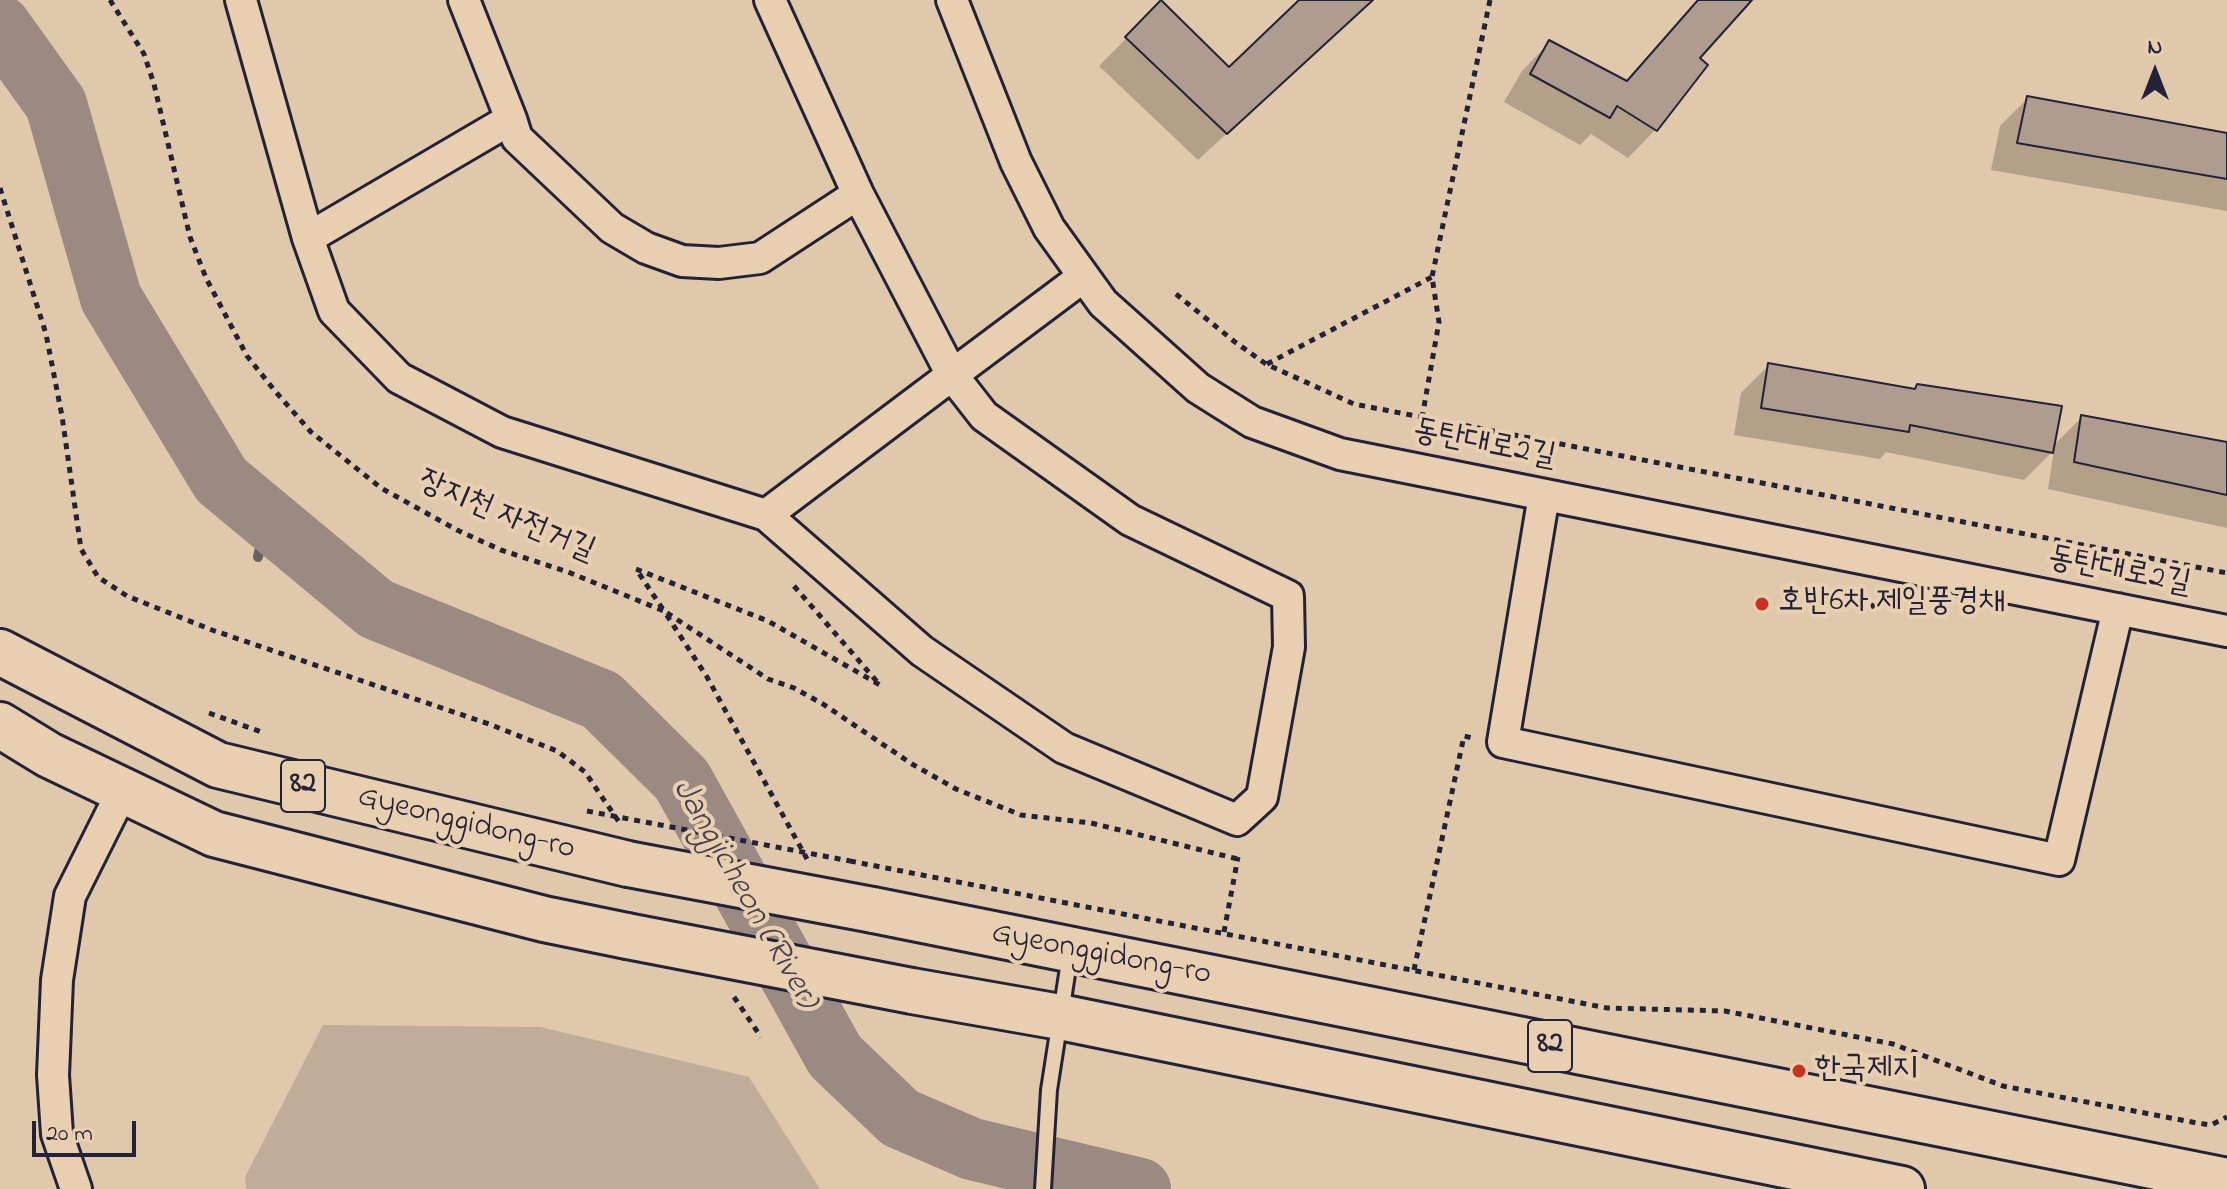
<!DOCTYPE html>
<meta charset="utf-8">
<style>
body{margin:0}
#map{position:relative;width:2227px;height:1189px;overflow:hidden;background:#e0c8ab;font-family:"Indie Flower",sans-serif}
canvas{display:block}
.north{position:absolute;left:2115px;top:32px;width:80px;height:80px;-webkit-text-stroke:6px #e8cfb0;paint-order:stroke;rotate:0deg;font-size:22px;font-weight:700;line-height:32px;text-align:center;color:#22223b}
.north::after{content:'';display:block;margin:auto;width:28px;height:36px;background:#22223b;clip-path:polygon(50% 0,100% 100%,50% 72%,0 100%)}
.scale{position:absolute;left:32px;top:1121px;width:104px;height:36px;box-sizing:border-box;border:4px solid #22223b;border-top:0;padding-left:10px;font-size:24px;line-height:28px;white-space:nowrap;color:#22223b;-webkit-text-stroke:6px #e8cfb0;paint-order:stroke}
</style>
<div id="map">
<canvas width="2227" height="1189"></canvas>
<div class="north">N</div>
<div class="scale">20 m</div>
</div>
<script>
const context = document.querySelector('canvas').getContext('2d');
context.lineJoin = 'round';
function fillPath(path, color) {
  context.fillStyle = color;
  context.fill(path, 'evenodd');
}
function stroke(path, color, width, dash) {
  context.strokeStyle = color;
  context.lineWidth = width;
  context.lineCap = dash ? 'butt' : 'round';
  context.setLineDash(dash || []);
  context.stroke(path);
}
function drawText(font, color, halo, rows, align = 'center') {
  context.font = font + ' "Indie Flower","Poor Story",sans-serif';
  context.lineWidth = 8;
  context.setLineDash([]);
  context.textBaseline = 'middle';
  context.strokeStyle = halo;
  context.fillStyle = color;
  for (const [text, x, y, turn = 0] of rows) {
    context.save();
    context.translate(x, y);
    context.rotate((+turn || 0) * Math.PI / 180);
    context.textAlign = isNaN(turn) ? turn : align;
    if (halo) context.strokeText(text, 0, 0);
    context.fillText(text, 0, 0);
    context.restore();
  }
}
fillPath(new Path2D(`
 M323,1025l218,2 208,50 71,112h-574l-1,-12z`), '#c0ad99');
fillPath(new Path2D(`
 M1302,0h69l-173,160 -99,-94 62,-63 68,67z
 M1697,0h53l-53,58 9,7 -51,65 -27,28 -37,-24 -11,11 -76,-43 18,-31 27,-28 76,39z
 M2028,98l199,37v76l-236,-41 9,-44z
 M1768,366l145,25 4,-5 135,61 30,-30 145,27v84l-179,-39 6,-39 -30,30 -138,-28 -6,7 -146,-24 7,-42z`), '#0003');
stroke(new Path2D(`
 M258,557l8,-39`), '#6a6066', 10);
stroke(new Path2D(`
 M0,26l56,78 55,194 110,182 155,129 225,91 81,80 153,276 65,62 72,31 168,40`), '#9a8a82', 62);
const building = new Path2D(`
 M1161,0l68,67 70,-67h74l-146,134 -102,-97z
 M1698,0h54l-52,58 8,7 -51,66 -40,-25 -7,12 -80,-44 19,-34 78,41z
 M2027,96l200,37v46l-210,-36z
 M1768,363l147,26 2,-5 145,22 -9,47 -143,-28 -1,7 -148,-24z
 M2081,415l146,27v53l-153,-33z`);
fillPath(building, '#ae9c8e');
stroke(building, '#22223b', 2);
const lane = new Path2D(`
 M1043,1189l6,-99 21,-135`);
const street = new Path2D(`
 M241,0l67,238 26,73 65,67 103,54 264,83 156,136 142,97 173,72 25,-23 27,-150 -1,-51 -158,-76 -146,-104 -32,-41 131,-98
 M464,0l47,119
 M952,0l64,162 33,66 54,75 95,85 54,34 88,32 887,177
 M308,238l203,-119 6,19 95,90 34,20 36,13 37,2 41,-5 98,-64
 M1544,495l-41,247 556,118 59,-251
 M766,515l186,-140 -94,-181 -88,-194
 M76,1189l-19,-55 -4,-59 4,-95 13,-84 53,-106`);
const primary = new Path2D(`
 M0,652l218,113 410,99
 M0,725l49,30 165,79 330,85 83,17
 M873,910l1354,271
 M912,991l148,26 842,172`);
stroke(lane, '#22223b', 20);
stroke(street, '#22223b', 36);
stroke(primary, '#22223b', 50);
stroke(new Path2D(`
 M110,0l34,54 10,30 36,153 16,41 41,78 28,35 36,41 70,56 76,42 44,20 67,22 96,39 43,66 100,182
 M0,188l46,146 16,82 19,133 17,28 29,19 85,34 277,94 68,27 28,21 34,50
 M1176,294l59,48 31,22 88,40 873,169
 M1267,364l165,-87
 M1422,418l17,-96 -7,-45 58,-277
 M794,586l86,99 -112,-64 -132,-52 28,42 104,68 26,9 29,16 89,60 44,25 65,26 70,8 147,36
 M209,713l55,20
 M850,861l757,147 118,3 168,33 110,42 194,37 14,2 16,-8
 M1224,932l14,-75
 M1414,970l50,-234 8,2
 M734,997l27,40`), '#22223b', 5, [6, 6]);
stroke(lane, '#e8cfb0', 14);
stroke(street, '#e8cfb0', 30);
stroke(primary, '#e8cfb0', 44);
const primaryBridge = new Path2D(`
 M628,864l245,46
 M627,936l285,55`);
stroke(primaryBridge, '#22223b', 50, []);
stroke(new Path2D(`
 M587,811l263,50`), '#22223b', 5, [6, 6]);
stroke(primaryBridge, '#e8cfb0', 44);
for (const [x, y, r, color] of [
 [1762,604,8,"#c8321e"],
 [1799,1071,8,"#c8321e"]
]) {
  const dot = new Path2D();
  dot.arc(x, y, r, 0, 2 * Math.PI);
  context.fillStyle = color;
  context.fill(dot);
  stroke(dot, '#e8cfb0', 3);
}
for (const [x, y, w] of [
 [303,786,44],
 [1550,1046,44]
]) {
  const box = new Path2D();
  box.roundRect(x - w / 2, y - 26, w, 52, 6);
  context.fillStyle = '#e8cfb0';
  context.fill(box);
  stroke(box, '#22223b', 2);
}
drawText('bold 30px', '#22223b', null, [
 ["82",303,786],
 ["82",1550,1046]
]);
drawText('32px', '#22223b', '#e8cfb0', [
 ["동탄대로2길",1484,446,11],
 ["장지천 자전거길",506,518,23],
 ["동탄대로2길",2119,573,11],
 ["Gyeonggidong-ro",466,825,14],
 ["Gyeonggidong-ro",1101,956,11]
]);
drawText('32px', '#22223b', '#e8cfb0', [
 ["호반6차.제일풍경채",1778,604],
 ["한국제지",1815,1071]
], 'left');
drawText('italic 34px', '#464150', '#e8cfb0', [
 ["Jangjicheon (River)",743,895,60]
]);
</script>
